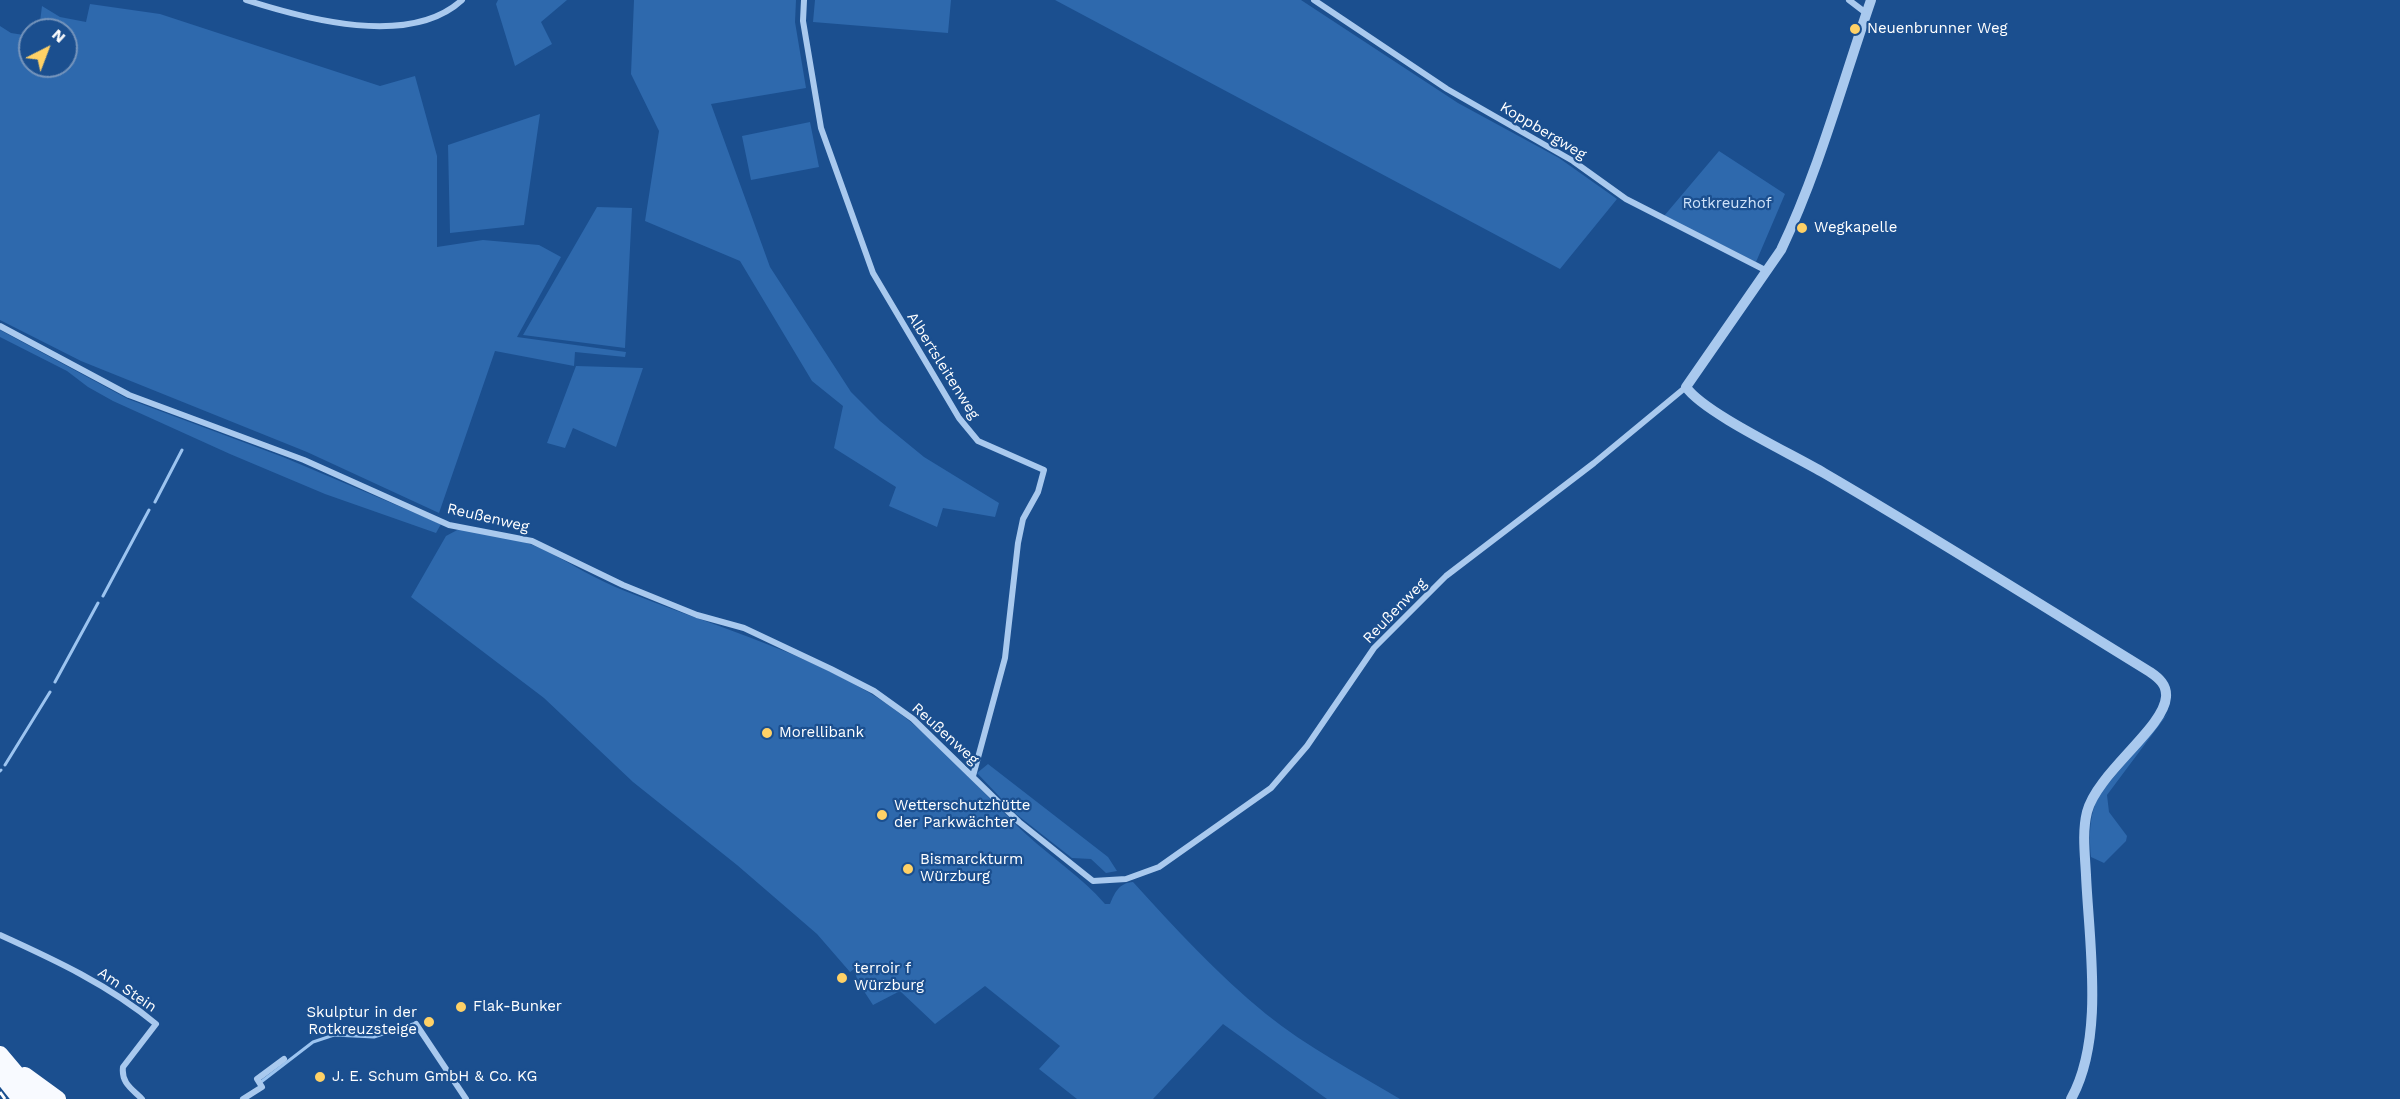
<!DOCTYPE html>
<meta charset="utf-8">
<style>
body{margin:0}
#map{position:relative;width:2400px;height:1099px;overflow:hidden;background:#1b4f8f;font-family:"Work Sans",sans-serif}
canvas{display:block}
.north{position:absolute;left:18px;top:18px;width:60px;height:60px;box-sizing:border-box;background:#1b4f8f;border:2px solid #7695bc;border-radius:50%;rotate:42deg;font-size:16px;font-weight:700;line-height:24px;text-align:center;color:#fff}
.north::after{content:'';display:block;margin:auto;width:21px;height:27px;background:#ffd166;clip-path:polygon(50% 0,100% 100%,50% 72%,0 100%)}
</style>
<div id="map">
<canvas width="2400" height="1099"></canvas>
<div class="north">N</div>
</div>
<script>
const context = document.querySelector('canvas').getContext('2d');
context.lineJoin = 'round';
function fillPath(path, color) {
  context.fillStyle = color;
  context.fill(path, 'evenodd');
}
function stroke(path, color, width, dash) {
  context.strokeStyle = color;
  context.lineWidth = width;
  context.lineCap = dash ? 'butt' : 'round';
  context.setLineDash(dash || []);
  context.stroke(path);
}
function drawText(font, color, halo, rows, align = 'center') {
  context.font = font + ' "Work Sans",sans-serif';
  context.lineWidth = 4.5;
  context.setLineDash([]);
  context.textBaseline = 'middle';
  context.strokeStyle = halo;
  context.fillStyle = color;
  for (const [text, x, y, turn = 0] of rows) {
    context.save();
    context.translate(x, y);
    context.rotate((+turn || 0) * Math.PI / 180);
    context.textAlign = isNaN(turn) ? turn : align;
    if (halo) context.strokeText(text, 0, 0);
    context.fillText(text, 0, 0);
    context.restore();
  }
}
fillPath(new Path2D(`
 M498,0h69l-26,22 11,22 -37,22 -19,-62z
 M634,0h162l-1,22 11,66 -95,16 59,163 81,125 29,29 44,36 75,46 -4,14 -52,-9 -6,19 -48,-21 7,-19 -62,-39 9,-42 -31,-25 -72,-120 -95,-40 14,-90 -28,-57z
 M815,0h136l-3,33 -135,-11z
 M1055,0h246l157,103 101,55 58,41 -57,70z
 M90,4l70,10 220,72 35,-10 22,80v91l46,-7 56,5 22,12 -44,80 109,15 -1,5 -50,-5 -1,14 -79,-15 -56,162 -132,-61 -226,-91 -81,-41v-294l11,7 19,3v30h36v-36h-27l3,-24 18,11 26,5z
 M540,114l-16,111 -74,8 -2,-88z
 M810,122l9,45 -68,13 -9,-44z
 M1719,151l66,43 -29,68 -92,-46z
 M597,207l35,1 -7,140 -102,-13z
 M0,330l128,69 155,58 158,67 -5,9 -111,-39 -95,-40 -117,-53 -25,-14 -21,-16 -67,-34z
 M576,366l67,2 -27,79 -43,-19 -8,20 -18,-5z
 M461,528c27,5 54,9 79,20 29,14 56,32 85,43 82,33 167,56 243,101 62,36 107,95 159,143 26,24 55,42 78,69h5c5,-12 9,-21 23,-22 42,46 84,92 133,132 41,33 89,58 134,85h-73l-104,-75 -70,75h-76l-38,-30 21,-23 -75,-60 -50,38 -35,-33 -27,14 -15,-23 -4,-13 -4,3 -33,-38 -80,-69 -104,-83 -89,-84 -133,-101 35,-61z
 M2169,712l-62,83 2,17 18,24 -1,5 -22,22 -13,-6c-2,-24 -2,-44 10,-65z
 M988,764l120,93 9,14 -11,2 -15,-14 -19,-1 -56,-44 -39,-41z`), '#2e69ad');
stroke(new Path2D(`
 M155,502l27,-52
 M103,596l46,-86
 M55,682l43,-79
 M5,765l45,-73
 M0,771l1,-1
 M261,1082l52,-40 21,-7 40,2 39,-13`), '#9cc4f0', 3);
stroke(new Path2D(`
 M246,0c59,19 164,48 216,0
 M804,0l-1,21 18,107 52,145 86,145 19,23 66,29 -6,22 -15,27 -5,24 -13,115 -32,118
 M1314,0l133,89 126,72 53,38 141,72
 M1849,0l17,13
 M0,326l129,69 175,65 145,65 83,16 91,44 74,30 47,13 87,41 43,22 39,28 106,103 74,59 33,-2 33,-12 112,-79 36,-42 67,-98 72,-72 148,-113 92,-76
 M0,935c55,25 109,50 156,89l-33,43c-2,16 9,22 19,32
 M416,1024l50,75
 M243,1099l19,-12 -5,-8 27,-20`), '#a9c9ee', 6);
stroke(new Path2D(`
 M1871,0c-29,84 -52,170 -90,250l-95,137c18,26 106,67 138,86 110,64 217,132 326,199 9,6 17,13 16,25 -2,31 -69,76 -79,115 -5,20 -2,43 -1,63 3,68 19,163 -15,224`), '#a9c9ee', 10);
stroke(new Path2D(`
 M0,1054l38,45
 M0,1074l20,25
 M25,1075l33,24`), '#f8faff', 16);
stroke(new Path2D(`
 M0,1092l5,7`), '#fff', 3, [10, 4.5]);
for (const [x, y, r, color] of [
 [1855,29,6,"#ffd166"],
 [1802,228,6,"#ffd166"],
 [767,733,6,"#ffd166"],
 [882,815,6,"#ffd166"],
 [908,869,6,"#ffd166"],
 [842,978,6,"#ffd166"],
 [461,1007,6,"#ffd166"],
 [429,1022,6,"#ffd166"],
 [320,1077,6,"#ffd166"]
]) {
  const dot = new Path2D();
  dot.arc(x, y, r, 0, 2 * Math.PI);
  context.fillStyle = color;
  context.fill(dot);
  stroke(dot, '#1b4f8f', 2);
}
drawText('15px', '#fff', '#1b4f8f', [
 ["Neuenbrunner Weg",1867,29],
 ["Wegkapelle",1814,228],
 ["Morellibank",779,733],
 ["Wetterschutzhütte",894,806],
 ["der Parkwächter",894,823],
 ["Bismarckturm",920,860],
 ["Würzburg",920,877],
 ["terroir f",854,969],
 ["Würzburg",854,986],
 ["Flak-Bunker",473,1007],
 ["Skulptur in der",417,1013,"right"],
 ["Rotkreuzsteige",417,1030,"right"],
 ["J. E. Schum GmbH & Co. KG",332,1077]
], 'left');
drawText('15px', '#fff', '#1b4f8f', [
 ["Koppbergweg",1543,131,31],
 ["Albertsleitenweg",943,366,58],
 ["Reußenweg",488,518,13],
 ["Reußenweg",1395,611,-46],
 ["Reußenweg",945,734,42],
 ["Am Stein",127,990,34]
]);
drawText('15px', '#cfe3fa', '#1b4f8f', [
 ["Rotkreuzhof",1727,204]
]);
</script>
